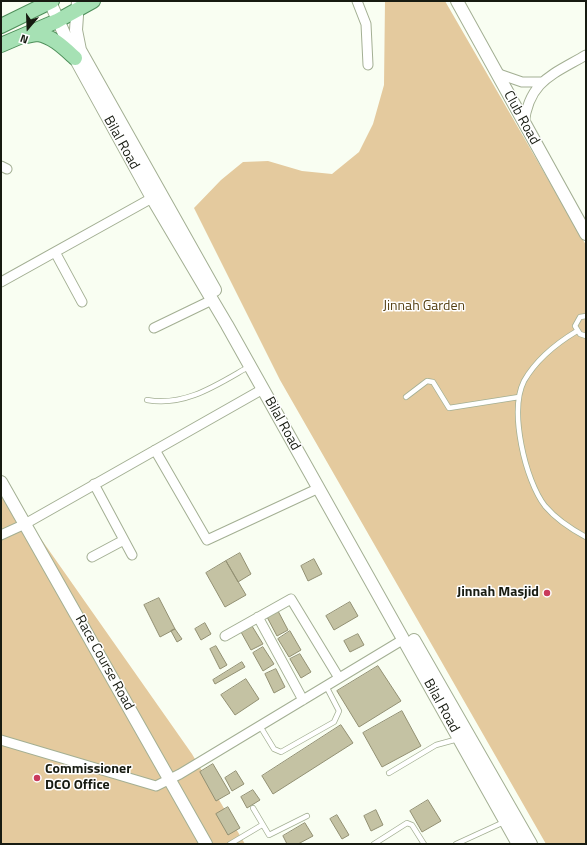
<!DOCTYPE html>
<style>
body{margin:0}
#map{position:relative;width:587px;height:845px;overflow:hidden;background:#f9fef2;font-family:"Titillium Web",sans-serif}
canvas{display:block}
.frame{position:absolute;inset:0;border:2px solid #171b11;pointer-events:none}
.north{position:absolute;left:8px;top:8px;width:40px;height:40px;-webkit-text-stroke:3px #fff;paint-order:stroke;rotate:199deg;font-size:11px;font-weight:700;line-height:16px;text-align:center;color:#171b11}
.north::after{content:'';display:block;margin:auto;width:14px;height:18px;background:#171b11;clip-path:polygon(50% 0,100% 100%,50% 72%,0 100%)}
</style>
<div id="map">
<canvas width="587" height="845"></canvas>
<div class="frame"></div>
<div class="north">N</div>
</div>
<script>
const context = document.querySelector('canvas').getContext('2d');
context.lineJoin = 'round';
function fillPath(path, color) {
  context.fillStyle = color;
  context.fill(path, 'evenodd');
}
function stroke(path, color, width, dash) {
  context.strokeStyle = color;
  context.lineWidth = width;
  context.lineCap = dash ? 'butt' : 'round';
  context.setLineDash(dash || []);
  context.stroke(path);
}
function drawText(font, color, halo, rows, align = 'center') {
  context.font = font + ' "Titillium Web",sans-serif';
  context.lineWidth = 3;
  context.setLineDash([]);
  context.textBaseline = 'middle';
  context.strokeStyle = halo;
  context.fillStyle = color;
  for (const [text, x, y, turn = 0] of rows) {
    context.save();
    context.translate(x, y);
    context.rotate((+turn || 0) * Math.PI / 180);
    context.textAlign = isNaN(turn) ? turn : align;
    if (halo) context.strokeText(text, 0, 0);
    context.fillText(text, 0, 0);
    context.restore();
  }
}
fillPath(new Path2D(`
 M385,1h60l141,244v599h-40l-266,-464 -86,-172 27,-28 22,-18 25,-1 34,10 30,3 27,-22 14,-28 11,-39z
 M1,482l191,272 53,90h-244z`), '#e4ca9e');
const building = new Path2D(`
 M240,553l11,21 -13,8 -12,-21z
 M314,559l8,15 -14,7 -7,-15z
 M226,561l20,34 -21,12 -19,-34z
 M159,598l16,31 -15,8 -16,-32z
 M350,602l8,14 -24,14 -8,-14z
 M278,611l10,19 -11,6 -10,-19z
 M205,623l6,11 -10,6 -6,-11z
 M252,626l11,18 -12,6 -10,-18z
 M175,629l7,10 -5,3 -6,-11z
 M290,631l11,19 -12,7 -11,-18z
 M358,634l6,11 -14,7 -6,-11z
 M216,646l11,19 -7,4 -10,-20z
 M263,647l11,17 -11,7 -10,-18z
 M300,654l11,18 -10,6 -11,-19z
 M242,662l3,5 -30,17 -2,-4z
 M378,666l23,35 -42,26 -22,-36z
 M276,669l9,18 -11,6 -9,-19z
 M246,679l13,20 -24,16 -14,-20z
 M402,711l19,35 -39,21 -19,-34z
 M341,725l12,18 -80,51 -11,-18z
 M213,764l17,29 -14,8 -16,-29z
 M236,771l8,13 -12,7 -7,-13z
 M253,790l7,10 -13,8 -6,-11z
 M428,800l13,21 -19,11 -12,-21z
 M228,807l12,21 -12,7 -12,-21z
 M376,810l7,15 -12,6 -7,-15z
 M337,815l12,20 -7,4 -12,-20z
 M305,823l8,13 -15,8h-11l-4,-8z`);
fillPath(building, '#c4c2a3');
stroke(building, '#929072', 1);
const lane = new Path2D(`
 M586,316l-6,1 -5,9 5,8 6,2
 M577,331c-20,12 -41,29 -53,50 -15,30 1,99 21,125 11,13 26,23 41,31
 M406,397l21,-16 6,1 16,26 70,-11
 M147,400c39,7 71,-16 103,-34
 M260,726l14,23 7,3 53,-30 5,-11 -13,-25
 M389,773l47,-28 22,-6
 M253,808l16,27 38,-19
 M230,844l32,-19
 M374,844l33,-21 5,2 12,19
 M456,844l48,-22`);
const street = new Path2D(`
 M357,1l9,23 2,41
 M496,73l26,9h19
 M524,124c5,-43 28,-49 62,-69
 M1,166l6,3
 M55,252l27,50
 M1,282l151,-84
 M154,328l58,-28
 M155,450l52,90 112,-52
 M94,484l38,71
 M1,535l24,-11 238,-135
 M92,557l30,-16
 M258,617l45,83
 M225,636l66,-37 48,79
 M1,740l155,46 24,-12 224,-135`);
const secondary = new Path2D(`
 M78,1l-2,29 4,20 135,240
 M457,1l129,233
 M50,2l25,56 77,140 75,127 291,519
 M1,482l205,362
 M414,640l117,204`);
const primary = new Path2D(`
 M1,26l51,-25
 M25,36c4,0 9,-2 13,-2 14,2 27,15 37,24
 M1,45l56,-24 36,-20`);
stroke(lane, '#a3af93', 6);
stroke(street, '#a3af93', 11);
stroke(secondary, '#a3af93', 14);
stroke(primary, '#4e8f5a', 16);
stroke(lane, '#fff', 4.5);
stroke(street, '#fff', 9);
stroke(secondary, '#fff', 12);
stroke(primary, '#a6e1b4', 14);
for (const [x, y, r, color] of [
 [547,593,4,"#c93a5c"],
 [37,778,4,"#c93a5c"]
]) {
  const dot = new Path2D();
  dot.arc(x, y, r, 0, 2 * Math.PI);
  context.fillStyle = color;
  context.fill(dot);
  stroke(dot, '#fff', 1.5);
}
drawText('14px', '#171b11', '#fff', [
 ["Club Road",521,118,61],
 ["Bilal Road",121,143,61],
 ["Bilal Road",282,424,61],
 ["Race Course Road",104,663,61],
 ["Bilal Road",441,706,61]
]);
drawText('14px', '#564013', '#fff', [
 ["Jinnah Garden",424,307]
]);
drawText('bold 14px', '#171b11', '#fff', [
 ["Jinnah Masjid",539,593],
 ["Commissioner",45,770,"left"],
 ["DCO Office",45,786,"left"]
], 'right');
</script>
